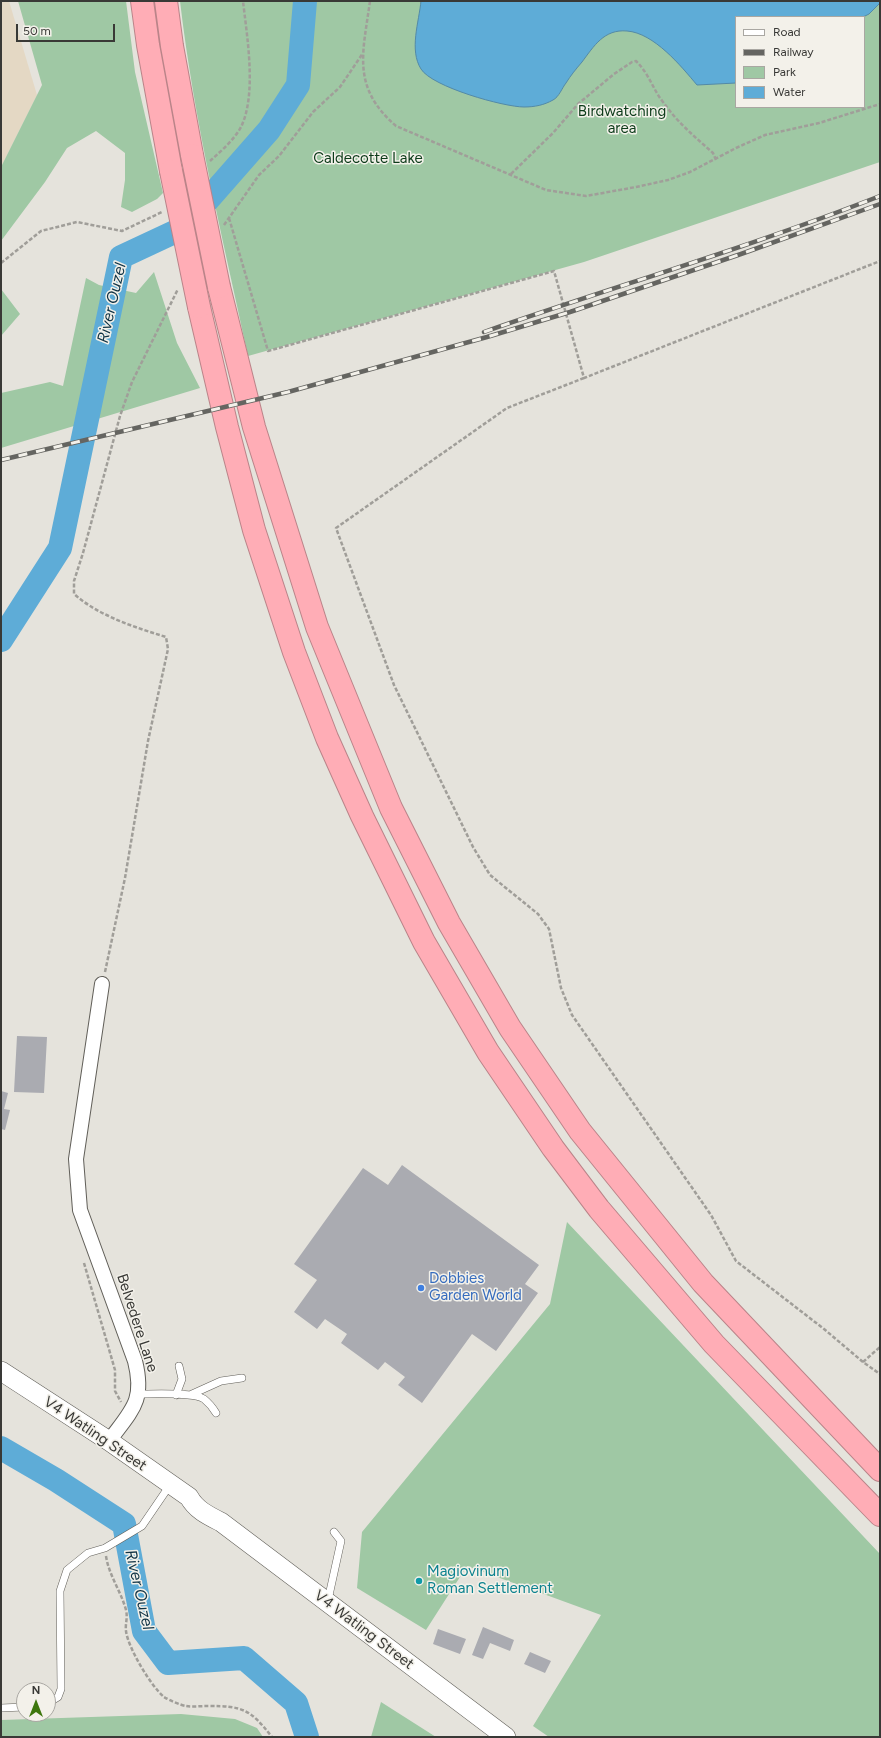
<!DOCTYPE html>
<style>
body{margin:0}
#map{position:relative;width:881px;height:1738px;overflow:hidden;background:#e5e3dc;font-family:Figtree,sans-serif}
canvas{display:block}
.frame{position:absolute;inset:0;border:2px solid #393936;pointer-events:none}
.legend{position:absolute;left:735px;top:16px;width:130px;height:92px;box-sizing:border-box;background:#f3f1ea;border:1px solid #a9a7a2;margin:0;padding:5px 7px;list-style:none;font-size:12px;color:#393936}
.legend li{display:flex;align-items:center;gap:8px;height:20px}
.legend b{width:20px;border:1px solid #a9a7a2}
.north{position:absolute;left:16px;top:1682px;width:40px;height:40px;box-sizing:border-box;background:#f3f1ea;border:1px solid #a9a7a2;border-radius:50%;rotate:0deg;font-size:11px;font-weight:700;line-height:16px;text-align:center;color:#393936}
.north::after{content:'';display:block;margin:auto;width:14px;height:18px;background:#3d770d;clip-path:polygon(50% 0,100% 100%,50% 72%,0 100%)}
.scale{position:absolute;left:16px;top:24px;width:99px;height:18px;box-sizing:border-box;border:2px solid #393936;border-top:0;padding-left:5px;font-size:12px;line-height:14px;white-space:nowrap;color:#393936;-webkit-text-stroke:3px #f3f1ea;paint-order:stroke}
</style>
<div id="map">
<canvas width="881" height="1738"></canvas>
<div class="frame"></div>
<ul class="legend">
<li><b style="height:5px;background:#fff"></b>Road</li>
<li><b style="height:5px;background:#656561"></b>Railway</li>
<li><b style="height:11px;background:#9fc8a4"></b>Park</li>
<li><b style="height:11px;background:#5eacd7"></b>Water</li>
</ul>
<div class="north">N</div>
<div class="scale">50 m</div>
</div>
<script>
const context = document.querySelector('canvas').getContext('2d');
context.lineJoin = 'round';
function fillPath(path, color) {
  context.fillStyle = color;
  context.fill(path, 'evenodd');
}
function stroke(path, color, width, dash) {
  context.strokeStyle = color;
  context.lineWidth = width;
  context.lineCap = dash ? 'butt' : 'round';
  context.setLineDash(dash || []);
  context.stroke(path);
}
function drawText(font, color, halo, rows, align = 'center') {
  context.font = font + ' Figtree,sans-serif';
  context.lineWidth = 3;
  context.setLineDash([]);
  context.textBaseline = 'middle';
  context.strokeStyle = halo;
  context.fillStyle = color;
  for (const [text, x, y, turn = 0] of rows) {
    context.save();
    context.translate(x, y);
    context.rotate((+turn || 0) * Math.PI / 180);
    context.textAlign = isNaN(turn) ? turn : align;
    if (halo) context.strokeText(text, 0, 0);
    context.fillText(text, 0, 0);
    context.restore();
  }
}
fillPath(new Path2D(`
 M1,1h8l28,94 -36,72z`), '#e4d8c4');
fillPath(new Path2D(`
 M18,1h108l9,71 28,121 -6,6 -25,13 -11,-5 4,-27v-27l-29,-22 -29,17 -22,34 -44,59v-74l41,-82z
 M180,1h700v161l-296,100 -336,94c-25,-117 -54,-235 -68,-355zM736,17h128v90h-128z
 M154,272l23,71 23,45 -199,60v-55l49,-11 13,4 23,-108 13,7 37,8z
 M1,289l19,25 -19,22z
 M567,1222l313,332v183h-331l-16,-11 68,-111 -134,-49 -41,64 -69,-42 5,-56 188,-228z
 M381,1702l55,35h-65z
 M181,1714l54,5 22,9 6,9h-262v-17z`), '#9fc8a4');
const water = new Path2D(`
 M421,1h459v2l-11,11 -6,3h-127v66l-39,2c-16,-19 -43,-52 -70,-54 -23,-2 -33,15 -45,31 -6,7 -11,13 -16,21 -4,5 -7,14 -13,17 -9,5 -18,7 -29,7 -20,0 -92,-20 -103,-38 -12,-19 -2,-47 0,-68z`);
fillPath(water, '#5eacd7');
stroke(water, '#538aa7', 1);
stroke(new Path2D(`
 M1,640l59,-92 61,-291 62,-29 86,-98 29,-45 7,-84
 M1,1448l55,32 68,44 20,107 24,32 76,-5 52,45 11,34`), '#5eacd7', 24);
fillPath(new Path2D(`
 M17,1036l30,1 -3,56 -30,-1z
 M1,1091l7,2 -4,16 6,1 -5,20 -4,-1z
 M402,1165l137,100 -14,19 13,9 -42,58 -24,-17 -50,69 -24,-18 7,-8 -20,-15 -7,8 -37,-27 6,-9 -22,-15 -8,10 -23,-17 23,-32 -23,-16 69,-96 25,17z
 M483,1627l31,13 -4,11 -20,-8 -7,16 -11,-4z
 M438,1629l28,10 -6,15 -27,-10z
 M530,1652l21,9 -6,12 -21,-9z`), '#aaabb1');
const lane = new Path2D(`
 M139,1394c14,0 54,-2 65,5 5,4 9,9 12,14
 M176,1395l6,-16 -3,-13
 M190,1395l31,-14 21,-3
 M328,1600l13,-59 -7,-9
 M48,1703l10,-6 3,-8 -1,-98 7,-21 21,-17 17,-5 37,-22 28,-41
 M1,1708l23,-1`);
const street = new Path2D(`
 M102,984l-26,175 4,51 55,151c10,40 -3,49 -26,80`);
const secondary = new Path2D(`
 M1,1371l108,70 80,56c7,13 20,19 32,25l285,215`);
const highway = new Path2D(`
 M142,1l6,44 23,126
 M166,1l6,45 20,109
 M219,287l35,140 63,200 74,181 58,115 61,105 70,103 123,152 177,187
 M199,307l28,120 27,103 40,122 33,86 35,78 62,126 64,110 65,96 46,61 115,135 166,171`);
stroke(lane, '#615f59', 8);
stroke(street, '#615f59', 16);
stroke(secondary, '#615f59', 20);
stroke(highway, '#ba8489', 24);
stroke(new Path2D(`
 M370,1c-7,52 -19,86 26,125l150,64 40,6 50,-9 32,-7 22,-8 46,-24 29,-13 54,-12 61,-19
 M210,161c11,-10 24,-21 31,-34 16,-33 6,-90 2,-126
 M511,174l42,-41 25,-29 36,-30 18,-12 4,-1c14,14 16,27 27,41 14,20 32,35 50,51l3,7
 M229,218l39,133 286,-80 30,107 296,-117
 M224,225l35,-50 20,-19 34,-44 27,-25 23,-34
 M1,263l40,-32 36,-9 45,9 40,-19
 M584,378l-77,30 -171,120 58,157 79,162 17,28 48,39 11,15 12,59 11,27 139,200 25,46 88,68 39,33 17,12
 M105,972l20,-94 23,-137 20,-92 -2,-12c-32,-10 -67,-21 -92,-43v-13l9,-28 37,-137 12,-34 46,-93
 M84,1263l31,107v21l6,11
 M863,1362l17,-15
 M106,1556c3,20 15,35 20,54 2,8 -1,14 0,21 2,17 25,55 38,66 5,3 16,8 22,9 7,1 15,0 22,0 35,0 42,3 64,31`), '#a09e99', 2.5, [4, 2]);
stroke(lane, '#fff', 7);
stroke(street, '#fff', 14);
stroke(secondary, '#fff', 19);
stroke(highway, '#ffadb6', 22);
const rail = new Path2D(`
 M484,332c132,-46 266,-85 396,-136
 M1,460l287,-68 199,-55 83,-25 171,-58 139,-50`);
stroke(rail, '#656561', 4.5);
stroke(rail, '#f3f1ea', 3, [9]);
const highwayBridge = new Path2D(`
 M192,155l27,132
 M171,171l28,136`);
stroke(highwayBridge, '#ba8489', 24, []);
stroke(highwayBridge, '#ffadb6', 22);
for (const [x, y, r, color] of [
 [421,1288,4,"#3f7fe0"],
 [419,1581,4,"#0f9aa8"]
]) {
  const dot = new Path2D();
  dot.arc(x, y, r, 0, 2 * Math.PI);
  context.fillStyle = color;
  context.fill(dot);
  stroke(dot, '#f3f1ea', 1.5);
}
drawText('15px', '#0c3b19', '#f3f1ea', [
 ["Birdwatching",622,112],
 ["area",622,129],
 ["Caldecotte Lake",368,159]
]);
drawText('15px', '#366cbe', '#f3f1ea', [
 ["Dobbies",429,1279],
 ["Garden World",429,1296]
], 'left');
drawText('15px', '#393936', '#f3f1ea', [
 ["Belvedere Lane",137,1323,72],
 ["V4 Watling Street",95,1434,34],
 ["V4 Watling Street",364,1630,37]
]);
drawText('15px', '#0d838f', '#f3f1ea', [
 ["Magiovinum",427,1572],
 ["Roman Settlement",427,1589]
], 'left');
drawText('italic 16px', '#103345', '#f3f1ea', [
 ["River Ouzel",112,303,-77],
 ["River Ouzel",139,1590,77]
]);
</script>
